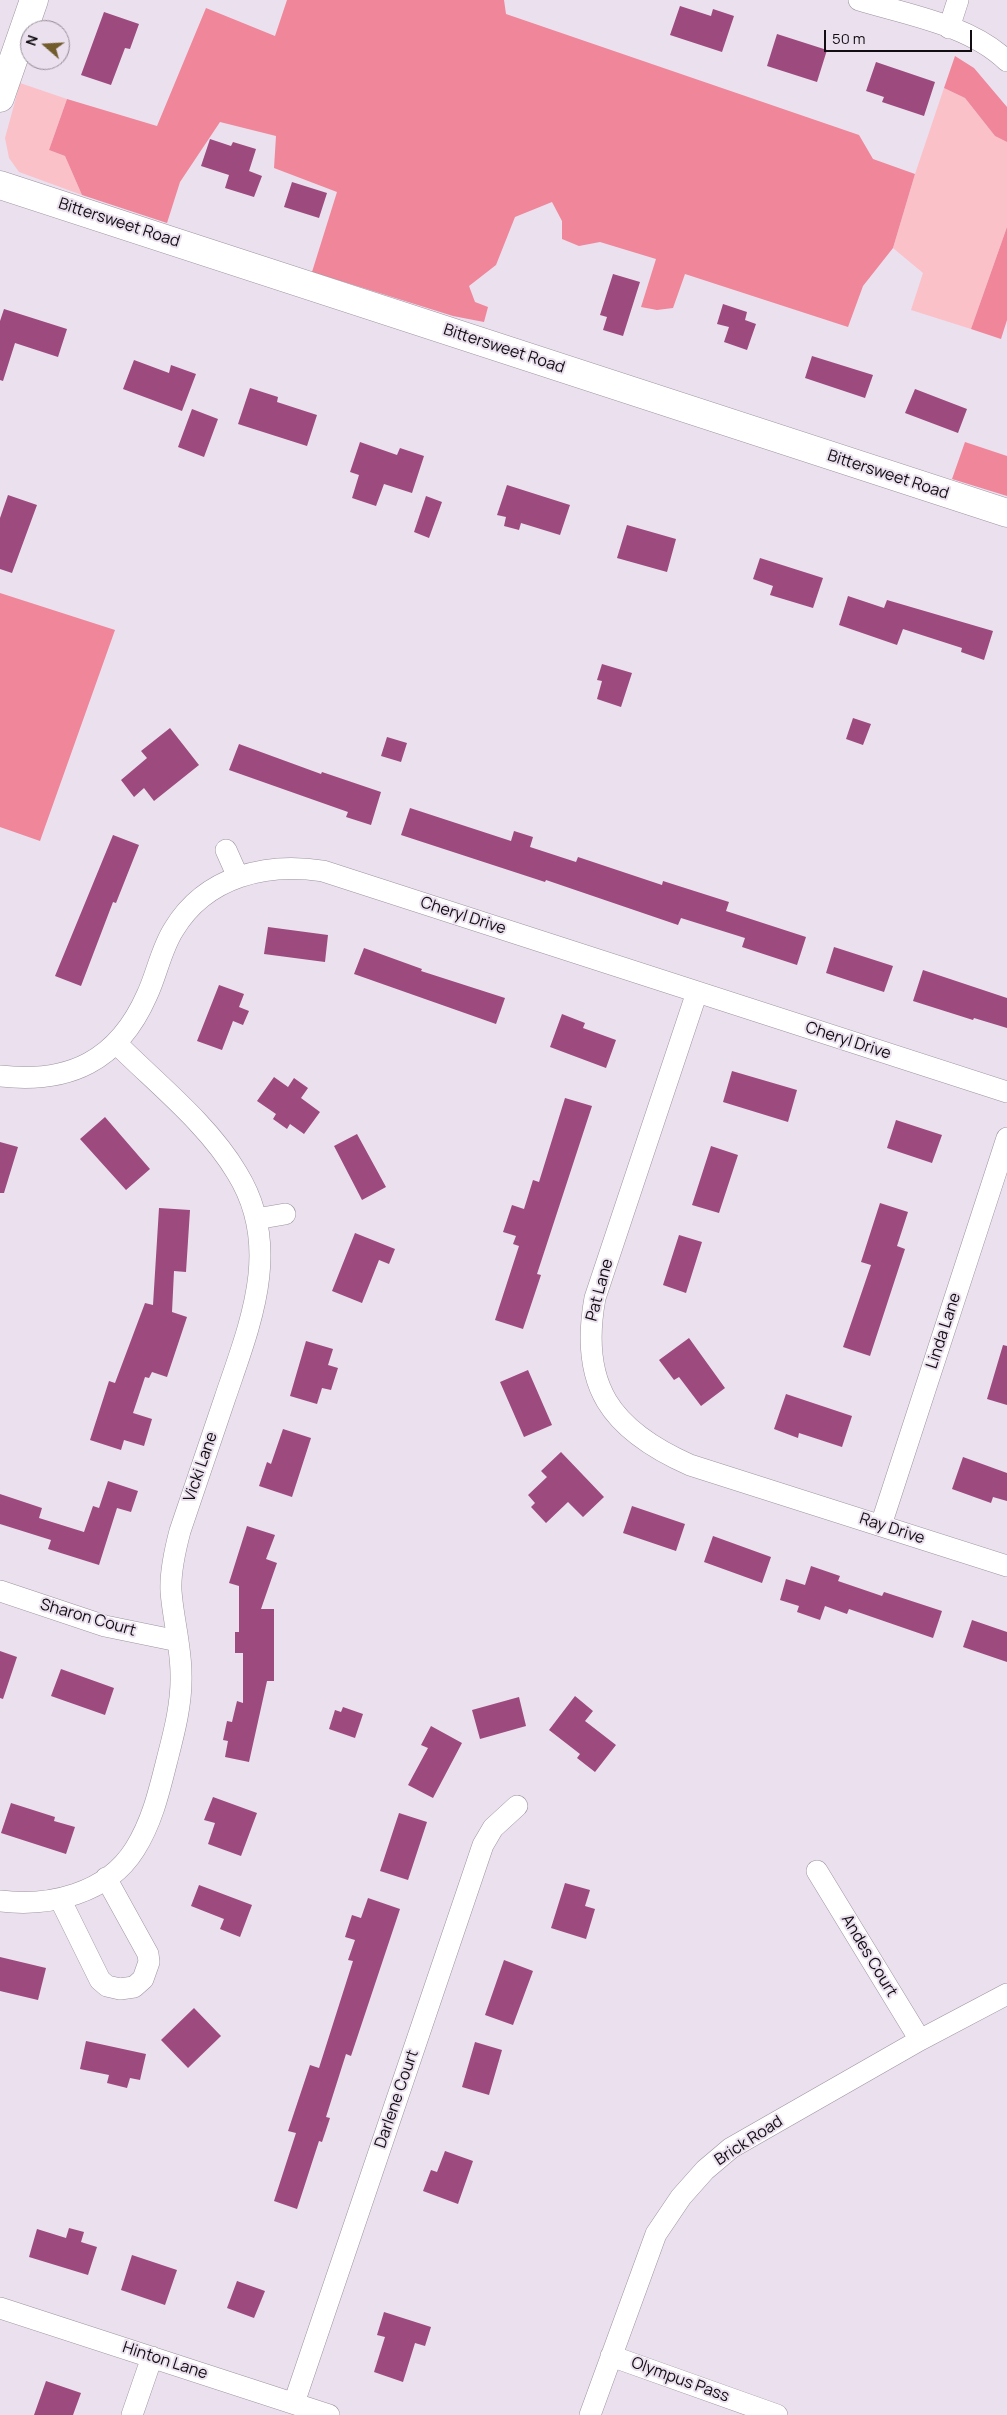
<!DOCTYPE html>
<style>
body{margin:0}
#map{position:relative;width:1007px;height:2415px;overflow:hidden;background:#ebe0ee;font-family:Manrope,sans-serif}
canvas{display:block}
.north{position:absolute;left:20px;top:20px;width:50px;height:50px;box-sizing:border-box;background:#ebe0ee;border:1px solid #948c96;border-radius:50%;rotate:289deg;font-size:14px;font-weight:700;line-height:20px;text-align:center;color:#110d12}
.north::after{content:'';display:block;margin:auto;width:18px;height:22px;background:#735c2c;clip-path:polygon(50% 0,100% 100%,50% 72%,0 100%)}
.scale{position:absolute;left:824px;top:30px;width:148px;height:22px;box-sizing:border-box;border:2px solid #110d12;border-top:0;padding-left:6px;font-size:15px;line-height:18px;white-space:nowrap;color:#110d12;-webkit-text-stroke:4px #ebe0ee;paint-order:stroke}
</style>
<div id="map">
<canvas width="1007" height="2415"></canvas>
<div class="north">N</div>
<div class="scale">50 m</div>
</div>
<script>
const context = document.querySelector('canvas').getContext('2d');
context.lineJoin = 'round';
function fillPath(path, color) {
  context.fillStyle = color;
  context.fill(path, 'evenodd');
}
function stroke(path, color, width, dash) {
  context.strokeStyle = color;
  context.lineWidth = width;
  context.lineCap = dash ? 'butt' : 'round';
  context.setLineDash(dash || []);
  context.stroke(path);
}
function drawText(font, color, halo, rows, align = 'center') {
  context.font = font + ' Manrope,sans-serif';
  context.lineWidth = 4;
  context.setLineDash([]);
  context.textBaseline = 'middle';
  context.strokeStyle = halo;
  context.fillStyle = color;
  for (const [text, x, y, turn = 0] of rows) {
    context.save();
    context.translate(x, y);
    context.rotate((+turn || 0) * Math.PI / 180);
    context.textAlign = isNaN(turn) ? turn : align;
    if (halo) context.strokeText(text, 0, 0);
    context.fillText(text, 0, 0);
    context.restore();
  }
}
fillPath(new Path2D(`
 M20,83l47,16 -18,51 16,6 17,39 -63,-23 -10,-14 -4,-20z
 M944,88l21,10 30,38 12,6v85l-36,102 -60,-19 12,-37 -30,-25 22,-74z`), '#fbc1c9');
fillPath(new Path2D(`
 M287,0h217l2,14 353,121 14,24 42,15 -22,74 -30,38 -15,41 -163,-53 -12,34 -16,2 -16,-3 15,-48 -56,-17 -21,4 -17,-7v-18l-10,-19 -37,15 -19,48 -27,21 6,16 13,5 -4,15 -31,-6 -141,-44 25,-80 -63,-24 2,-32 -56,-14 -40,60 -13,41 -85,-28 -17,-39 -16,-6 18,-51 90,27 49,-118 69,28z
 M955,56l19,12 33,39v35l-12,-6 -30,-38 -21,-10z
 M1007,227v93l-6,19 -30,-10z
 M965,442l42,14v40l-55,-17z
 M0,593l115,37 -75,211 -40,-14z`), '#ef869a');
fillPath(new Path2D(`
 M680,6l31,10 2,-7 21,7 -12,36 -52,-17z
 M104,12l35,12 -9,25 -5,-1 -14,37 -30,-10z
 M777,34l50,16 -10,32 -50,-16z
 M876,62l59,20 -11,34 -42,-14 2,-5 -18,-6z
 M210,139l21,7 2,-4 23,7 -7,22 13,5 -8,21 -29,-9 4,-13 -28,-9z
 M292,182l35,11 -8,25 -35,-11z
 M613,274l27,8 -17,54 -20,-6 4,-13 -7,-2z
 M723,304l24,8 -2,8 11,4 -9,26 -23,-8 5,-15 -12,-3z
 M4,309l63,20 -9,28 -43,-14 -12,38 -3,-1v-59z
 M812,356l61,19 -8,23 -60,-20z
 M134,360l35,13 2,-8 25,9 -14,37 -59,-22z
 M250,388l28,9 -1,5 40,13 -10,31 -69,-22z
 M915,389l52,20 -9,24 -53,-20z
 M192,409l26,10 -14,38 -26,-10z
 M360,442l37,13 3,-7 24,8 -12,37 -28,-9 -8,22 -24,-8 7,-23 -9,-3z
 M507,485l63,20 -10,30 -39,-12 -2,7 -15,-4 2,-9 -9,-2z
 M8,495l29,10 -25,68 -12,-4v-51z
 M426,496l16,6 -13,36 -15,-6z
 M627,525l49,14 -9,33 -50,-14z
 M760,558l63,20 -10,30 -43,-13 3,-9 -20,-7z
 M848,596l36,12 3,-8 106,31 -9,29 -23,-8 1,-4 -59,-19 -6,16 -58,-20z
 M602,664l30,9 -11,34 -24,-8 5,-18 -5,-1z
 M853,718l18,6 -8,21 -17,-6z
 M170,728l29,37 -45,36 -10,-13 -10,9 -13,-17 26,-22 -6,-7z
 M387,737l20,6 -6,19 -20,-6z
 M239,744l82,30 1,-2 59,20 -10,33 -25,-8 2,-5 -119,-42z
 M410,808l101,33 3,-10 19,6 -3,10 46,15 2,-5 84,28 1,-4 66,21 -3,9 80,26 -9,28 -55,-18 3,-9 -64,-20 -3,7 -132,-45 -1,2 -144,-47z
 M113,835l26,10 -23,58 -3,-1 -32,84 -26,-10z
 M268,927l60,8 -3,27 -61,-8z
 M834,947l59,19 -9,26 -58,-19z
 M364,948l58,21 -1,2 84,27 -9,26 -142,-50z
 M923,970l84,28v30l-33,-10 -1,2 -60,-19z
 M219,985l25,9 -5,13 10,4 -6,14 -10,-4 -11,29 -25,-9z
 M562,1014l23,9 -2,5 33,12 -10,28 -56,-21z
 M732,1071l65,19 -9,32 -65,-20z
 M274,1077l14,10 6,-9 14,10 -7,10 19,14 -16,22 -14,-10 -3,5 -14,-10 3,-5 -19,-13z
 M565,1098l27,8 -55,168 4,1 -18,54 -28,-9 24,-74 -6,-2 3,-8 -13,-4 9,-27 12,4 9,-29 6,2z
 M105,1117l45,52 -24,21 -46,-51z
 M896,1120l46,15 -10,28 -45,-15z
 M357,1134l29,53 -24,13 -28,-54z
 M0,1142l18,5 -14,46h-4z
 M711,1146l27,9 -19,58 -27,-8z
 M880,1203l28,9 -11,34 8,3 -35,107 -27,-9 28,-82 -10,-3z
 M159,1208l31,2 -4,62 -12,-1 -2,41 15,5 -20,60 -15,-5 -3,6 -4,-1 -12,36 19,6 -8,27 -20,-6 -3,10 -31,-10 19,-59 6,2 30,-80 8,2z
 M355,1233l40,16 -6,15 -10,-4 -17,43 -30,-12z
 M679,1235l23,7 -16,51 -23,-8z
 M689,1338l36,50 -24,18 -22,-29 -5,3 -15,-20z
 M306,1341l27,8 -5,16 10,3 -7,22 -9,-2 -5,16 -27,-8z
 M1003,1345l4,1v59l-20,-6z
 M528,1370l24,55 -28,12 -24,-55z
 M786,1394l66,22 -10,31 -43,-14 -1,5 -24,-9z
 M283,1429l28,9 -19,59 -33,-11 8,-24 4,2z
 M561,1452l43,45 -21,20 -15,-15 -22,21 -15,-16 4,-4 -7,-8 19,-18 -6,-6z
 M963,1457l44,16v28l-14,-4 -2,6 -39,-14z
 M108,1481l30,10 -7,21 -14,-4 -18,57 -51,-16 3,-9 -51,-16v-30l42,14 -3,10 45,14 9,-26 6,2z
 M632,1506l53,18 -9,27 -53,-18z
 M247,1526l28,9 -9,24 11,4 -16,46h13v72h-7l-18,81 -24,-5 3,-16 -5,-1 4,-19 5,1 5,-21 6,2v-50h-8v-21h4v-46l-10,-3z
 M713,1536l58,21 -9,26 -58,-21z
 M811,1566l29,10 -2,5 44,15 2,-4 58,19 -9,27 -84,-29 -2,5 -22,-8 -5,14 -23,-8 2,-6 -19,-6 6,-21 19,6z
 M972,1620l35,12v30l-44,-15z
 M0,1651l17,6 -14,42 -3,-1z
 M61,1669l53,19 -9,27 -54,-19z
 M575,1696l18,15 -8,10 31,24 -21,27 -18,-14 3,-4 -31,-24z
 M519,1697l7,29 -46,13 -8,-29z
 M343,1707l20,7 -8,24 -26,-9 6,-19 6,2z
 M431,1726l31,17 -29,55 -25,-13 20,-37 -7,-3z
 M213,1797l44,16 -16,43 -33,-12 7,-21 -11,-3z
 M11,1803l44,14 -1,4 21,6 -9,27 -65,-21z
 M399,1813l28,9 -19,58 -28,-9z
 M565,1883l25,7 -5,16 10,3 -9,30 -35,-11z
 M199,1885l53,20 -12,32 -20,-8 4,-10 -33,-13z
 M368,1898l32,11 -49,147 -5,-2 -20,63 4,1 -8,24 -3,-1 -22,68 -23,-8 22,-68 -8,-2 22,-66 9,3 34,-107 -5,-1 7,-20 -10,-3 7,-22 9,3z
 M0,1957l46,11 -8,32 -38,-9z
 M504,1960l29,11 -20,54 -28,-10z
 M194,2008l27,28 -33,32 -27,-28z
 M86,2041l60,13 -6,26 -10,-2 -3,10 -20,-5 2,-8 -29,-6z
 M475,2042l27,8 -13,45 -27,-8z
 M445,2151l28,10 -15,43 -35,-13 8,-21 6,2z
 M69,2228l15,4 -3,10 16,5 -9,28 -59,-18 8,-28 29,9z
 M132,2255l45,15 -12,35 -44,-15z
 M237,2281l28,10 -11,27 -27,-10z
 M384,2312l47,15 -6,19 -10,-3 -12,39 -29,-10 11,-35 -8,-2z
 M46,2381l35,12 -8,22h-39z`), '#9d4a7e');
const street = new Path2D(`
 M859,0c49,15 111,25 148,61
 M949,28l9,-28
 M226,850l12,27
 M697,992l-102,306c-16,88 16,132 95,167l317,101
 M0,1076c69,8 118,-15 147,-81 10,-21 14,-46 27,-66 32,-53 93,-67 149,-58l684,221
 M256,1219l29,-5
 M881,1525l126,-387
 M0,1591l105,35 73,15
 M817,1871l103,169
 M60,1899l40,81 7,6 13,3 14,-2 9,-8 6,-17 -1,-8 -42,-76
 M0,1901c49,6 107,-7 135,-52 17,-27 24,-57 32,-89 7,-27 15,-57 14,-86 0,-28 -8,-55 -10,-83 -1,-20 4,-41 9,-60 15,-44 30,-89 45,-133 25,-74 58,-151 12,-225 -29,-49 -81,-90 -121,-130
 M0,2308l329,107
 M611,2356l166,59
 M294,2403l189,-558 10,-17 24,-22
 M132,2415l20,-58
 M590,2415l66,-181 25,-37 24,-27 26,-22 189,-108 87,-46`);
const secondary = new Path2D(`
 M0,98l34,-98
 M0,185l1007,328`);
stroke(street, '#9d93a0', 22);
stroke(secondary, '#9d93a0', 29);
stroke(street, '#fff', 21);
stroke(secondary, '#fff', 28);
drawText('16px', '#110d12', '#ebe0ee', [
 ["Bittersweet Road",119,223,18],
 ["Bittersweet Road",504,349,18],
 ["Bittersweet Road",888,475,18],
 ["Cheryl Drive",463,916,18],
 ["Cheryl Drive",848,1041,18],
 ["Pat Lane",600,1290,-75],
 ["Linda Lane",944,1331,-72],
 ["Vicki Lane",201,1467,-71],
 ["Ray Drive",892,1529,18],
 ["Sharon Court",88,1618,16],
 ["Andes Court",869,1956,59],
 ["Darlene Court",397,2099,-71],
 ["Brick Road",749,2141,-33],
 ["Hinton Lane",165,2361,18],
 ["Olympus Pass",680,2380,20]
]);
</script>
